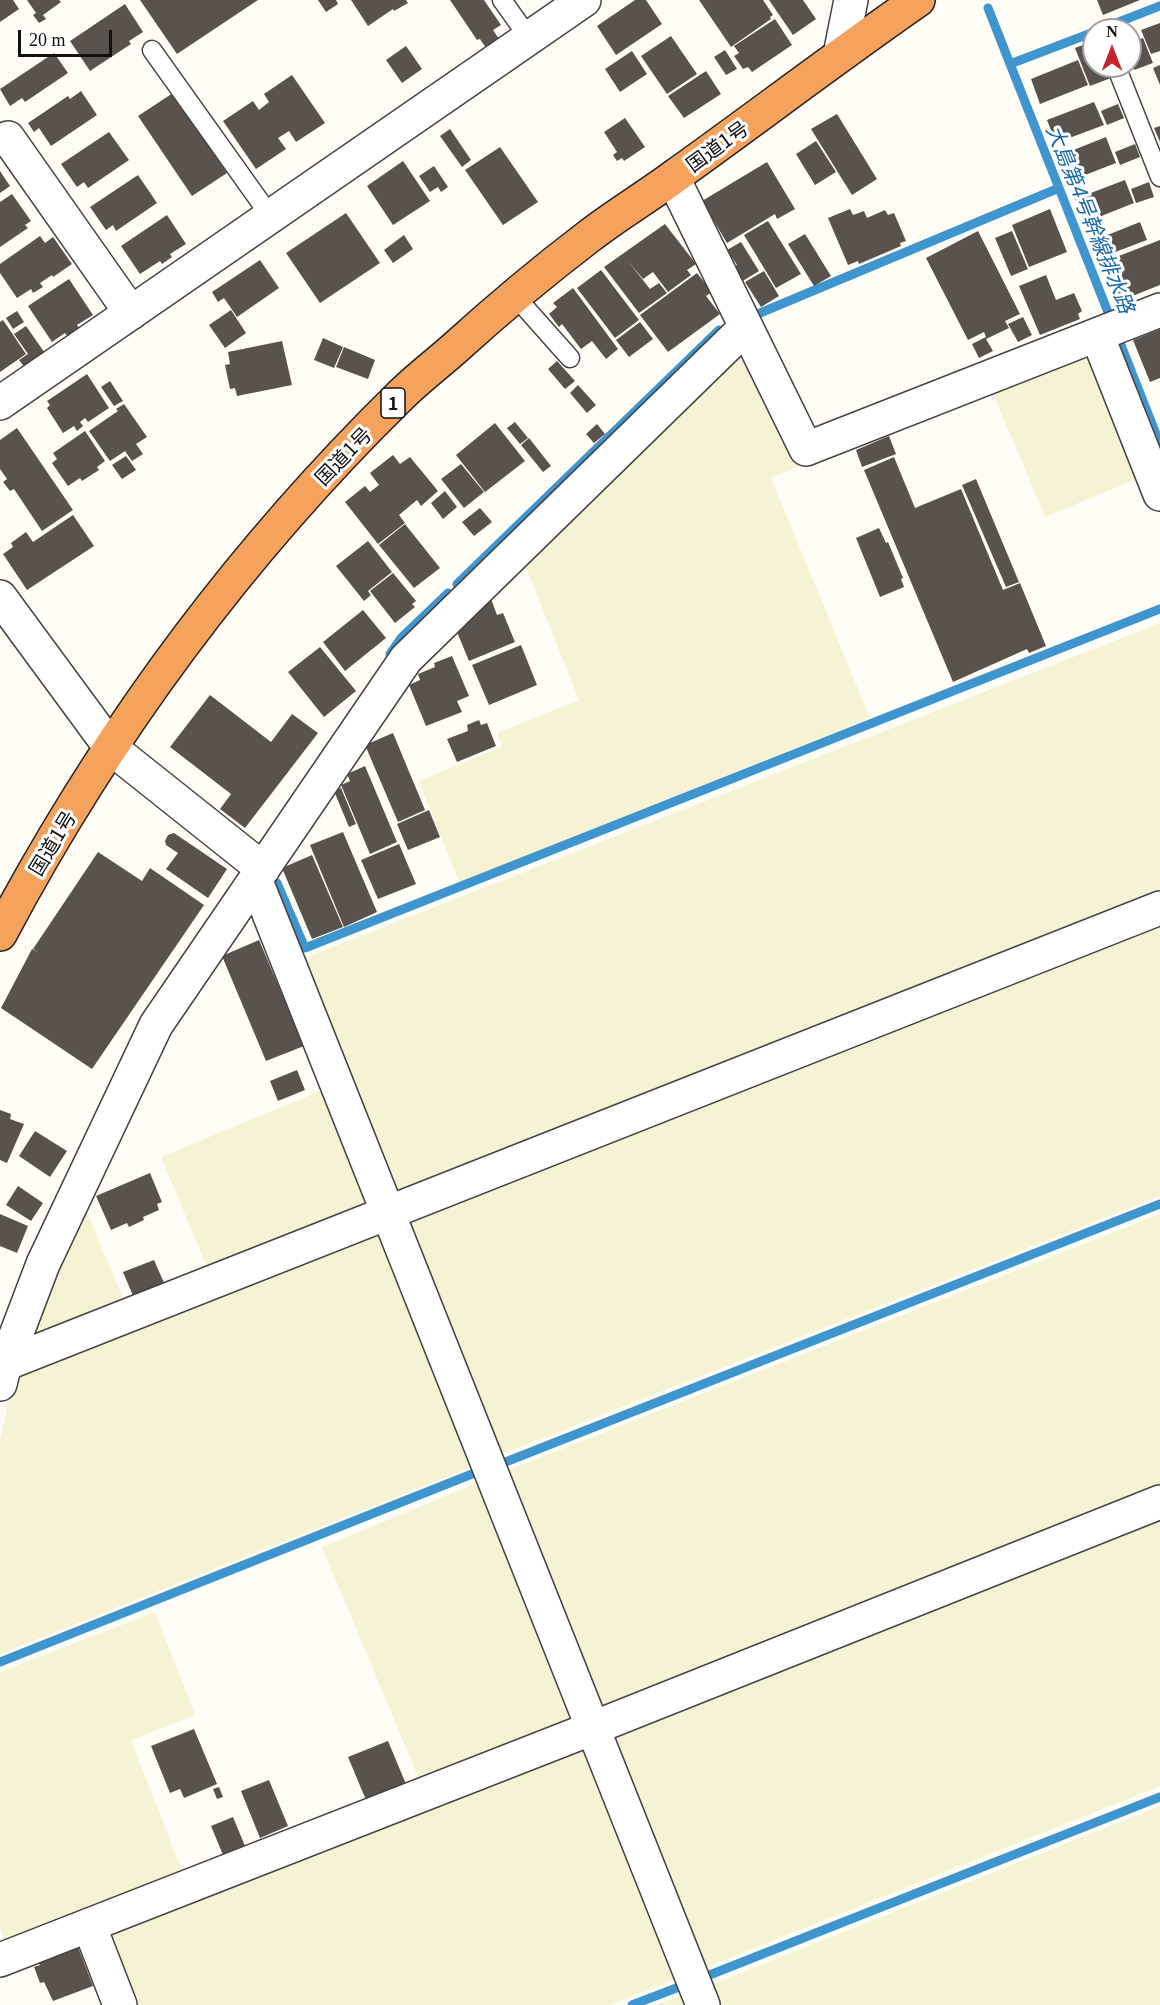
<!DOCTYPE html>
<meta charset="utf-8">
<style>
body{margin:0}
#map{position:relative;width:1160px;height:2005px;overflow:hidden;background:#fffdf5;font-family:Georgia,serif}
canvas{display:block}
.north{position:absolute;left:1082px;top:18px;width:60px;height:60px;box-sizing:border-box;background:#fff;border:2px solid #a0a0a0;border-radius:50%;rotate:0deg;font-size:16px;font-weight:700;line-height:24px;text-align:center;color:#111}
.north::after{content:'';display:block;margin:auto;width:21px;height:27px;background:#c4262e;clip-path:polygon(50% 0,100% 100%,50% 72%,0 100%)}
.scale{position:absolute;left:18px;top:30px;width:94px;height:27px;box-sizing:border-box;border:3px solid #111;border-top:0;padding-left:8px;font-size:18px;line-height:21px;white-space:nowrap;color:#111;-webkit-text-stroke:4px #fff;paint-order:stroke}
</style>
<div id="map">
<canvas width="1160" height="2005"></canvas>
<div class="north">N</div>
<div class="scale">20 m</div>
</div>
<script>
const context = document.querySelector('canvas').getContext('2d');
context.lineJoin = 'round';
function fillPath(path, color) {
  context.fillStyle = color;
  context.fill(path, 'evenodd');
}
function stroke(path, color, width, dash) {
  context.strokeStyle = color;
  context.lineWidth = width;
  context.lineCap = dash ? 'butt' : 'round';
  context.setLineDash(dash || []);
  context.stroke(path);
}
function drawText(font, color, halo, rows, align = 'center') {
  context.font = font + ' Georgia,"Noto Sans JP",serif';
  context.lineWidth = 6;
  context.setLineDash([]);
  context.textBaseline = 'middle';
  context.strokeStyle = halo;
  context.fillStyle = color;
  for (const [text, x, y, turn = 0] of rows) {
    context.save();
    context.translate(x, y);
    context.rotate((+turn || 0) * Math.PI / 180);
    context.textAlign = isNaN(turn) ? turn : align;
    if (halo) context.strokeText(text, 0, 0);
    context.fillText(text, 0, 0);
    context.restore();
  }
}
fillPath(new Path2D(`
 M736,349l64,117 -29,12 99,240 -411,164 -40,-101 83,-34 -5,-14 82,-33 -56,-140z
 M1093,352l51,124 -99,41 -52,-124z
 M1160,623v274l-764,300 -94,-238z
 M1160,919v277l-663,260 -94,-239z
 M325,1089l50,119 -164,69 -50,-120z
 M85,1207l40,96 -90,35 -5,-6z
 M1160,1214v276l-563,221 -94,-239z
 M381,1225l95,240 -476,189v-214l13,-59 9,-13z
 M480,1482l99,237 -158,65 -99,-237z
 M1160,1510v276l-458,183 -98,-238z
 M155,1612l40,103 -64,25 53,136 -178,70 -6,-18v-256z
 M585,1739l93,239 -68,27h-483l-30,-74z
 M1160,1806v199h-444l-8,-19z
 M685,1993l5,12h-34z`), '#f6f3d4');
stroke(new Path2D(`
 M988,8l172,436
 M1098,30l62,-24
 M1010,64l84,-32
 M760,313l299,-125
 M457,584l262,-254
 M390,654l11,-16 47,-45
 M277,883l28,65 855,-339
 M503,1463l657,-259
 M0,1662l472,-188
 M707,1976l453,-179
 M632,2005l47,-18`), '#3f96cf', 9);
fillPath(new Path2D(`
 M0,0h13l6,9 -19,13z
 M27,0h32l2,2 -18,13 3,4 -7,4 -6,-8 3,-2z
 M140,0h118l-81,54z
 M318,0h18l2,4 -12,8z
 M351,0h55l2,3 -14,8 -1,-2 -25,17z
 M450,0h34l17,25 -8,5 6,9 -13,9 -6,-9 -3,1z
 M635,0h11l16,24 -46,31 -19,-29z
 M699,0h64l10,15 -3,2 1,2 -40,28z
 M769,0h34l13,19 -23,16z
 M1097,0h43l-37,15z
 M125,4l18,28 -14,9 2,3 -41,27 -20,-30z
 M775,19l17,26 -40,27 -4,-5 -5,2 -9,-13 5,-3 -5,-7z
 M1160,23v28l-9,3 -10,-24z
 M671,36l26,38 -30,20 -26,-38z
 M1143,38l10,25 -19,7 -4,-11v-16z
 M1094,41v25h12l5,12 -21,8 -15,-38z
 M406,46l16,23 -20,14 -16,-23z
 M725,50l12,19 -11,6 -12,-18z
 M632,51l15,23 -27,18 -15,-23z
 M54,53l14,20 -43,29 -3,-4 -12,8 -10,-17z
 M1078,60l10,25 -48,19 -9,-25z
 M1160,65v20l-7,-17z
 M706,71l15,23 -37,24 -16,-22z
 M292,75l33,48 -29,19 -7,-11 -11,7 8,11 -30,20 -33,-48 30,-20 6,9 10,-8 -5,-8z
 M81,91l16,24 -46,31 -12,-18 -5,4 -6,-9 40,-27 2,3z
 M173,93l54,80 -35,23 -54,-80z
 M1094,102l10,23 -48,18 -9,-23z
 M1118,104l6,14 -17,7 -6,-14z
 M837,114l40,65 -25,16 -41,-66z
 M625,118l20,29 -21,14 -2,-3 -5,3 -4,-6 4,-3 -13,-20z
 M1160,126v16l-6,-14z
 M450,129l21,31 -9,7 -22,-31z
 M109,132l20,28 -41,28 -4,-6 -7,5 -16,-23z
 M1106,137l10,26 -49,19 -11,-25z
 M816,141l20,31 -21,13 -19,-31z
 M1135,144l5,13 -20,8 -5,-13z
 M500,147l38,55 -35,23 -38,-55z
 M403,161l27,40 -37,24 -26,-39z
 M767,162l28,47 -18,10 -2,-5 -48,29 -25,-42z
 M434,166l14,21 -7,5 -3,-5 -8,5 -11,-16z
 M0,171l10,15 -10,7z
 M138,175l19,28 -41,28 -3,-6 -7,5 -16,-23z
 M1125,180l9,23 -50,20 -9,-24z
 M1149,182l5,15 -18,6 -5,-14z
 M12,194l19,27 -6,4 3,3 -28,19v-45z
 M850,209l3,6 11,-4 3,7 18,-8 3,5 6,-2 12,28 -6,2 1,3 -42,18 -1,-3 -10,4 -20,-47z
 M1050,209l17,43 -38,15 -17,-42z
 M346,213l34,50 -60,40 -34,-50z
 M167,215l19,29 -16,10 2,3 -10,7 -2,-3 -20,13 -19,-28z
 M768,221l33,53 -25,14 -32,-53z
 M1140,222l7,18 -45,17 -7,-17z
 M665,224l31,40 -9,6 4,5 -23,17 -15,-20 -10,7 -16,-19 23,29 9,-6 8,10 -28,20 -35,-46z
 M978,231l42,83 -15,7 4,7 -23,11 7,12 -14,7 -7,-14 14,-7 -2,-5 -16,8 -42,-82z
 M1012,231l16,38 -17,7 -16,-38z
 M805,234l26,42 -17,10 -26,-42z
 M404,235l9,14 -20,14 -9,-13z
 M40,236l5,7 8,-6 19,27 -19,13 -1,-2 -12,8 3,4 -10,6 -2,-4 -14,9 -17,-25v-9z
 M1160,240v45l-30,12 1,2 -9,4 -16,-42z
 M741,242l18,29 -18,11 -9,-14 5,-3 -10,-15z
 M260,260l19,28 -42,29 -13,-19 -6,4 -6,-10z
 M601,270l38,50 -24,18 -38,-50z
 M764,271l15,25 -18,11 -16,-25z
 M697,273l15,19 -6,4 14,18 -52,38 -28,-37z
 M1046,275l10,25 18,-7 8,18 -4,3 2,5 -40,16 -21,-49z
 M69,279l24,36 -16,10 3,4 -12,8 -3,-4 -13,9 -24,-36z
 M573,288l45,61 -12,10 -14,-18 -11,8 -19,-25 -3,3 -10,-13 8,-7 -4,-4z
 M231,310l15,23 -21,15 -16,-23z
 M17,311l7,11 -11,7 -7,-11z
 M1023,317l9,18 -14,7 -10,-18z
 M3,320l23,34 -26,18v-50z
 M640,322l13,17 -24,18 -13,-17z
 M26,326l21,30 -21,13 -7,-9 9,-6 -14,-20z
 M1160,329v49l-10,4 -17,-42z
 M323,338l20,9 -9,21 -20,-8z
 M282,341l10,44 -55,11 -2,-8 -5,1 -5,-24 5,-1 -2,-12z
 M344,347l31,13 -7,19 -32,-12z
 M557,361l18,20 -10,8 -17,-20z
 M87,374l22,34 -21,14 -3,-4 -5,4 3,4 -6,5 -3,-5 -11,7 -16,-25 3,-3 -3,-4z
 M110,381l13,20 -9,5 -13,-19z
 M578,385l18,20 -9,8 -17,-20z
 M124,404l23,33 -11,7 7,10 -11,7 -7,-10 -15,10 -21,-30 29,-20 -2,-2z
 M515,422l13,16 -8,6 -13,-16z
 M495,423l30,38 -40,31 -29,-37z
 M597,424l8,10 -11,9 -8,-9z
 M17,428l56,82 -31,21 -28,-42 -4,2 -7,-9 4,-3 -7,-10v-29z
 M85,431l20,30 -8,6 2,3 -17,11 -2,-3 -12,8 -16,-23 5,-4 -4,-6z
 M889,436l7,18 -34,13 -6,-17z
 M529,438l22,28 -8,6 -22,-27z
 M393,455l7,9 10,-7 28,34 -17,15 -4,-6 -18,15 6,8 -27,21 -33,-42 20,-16 5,6 9,-7 -9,-12z
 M126,456l10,14 -14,9 -10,-14z
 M894,457l21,51 46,-19 42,101 17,-7 26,63 -17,7 -2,-4 -74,33 -89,-212z
 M461,464l23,28 -20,16 -23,-29z
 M976,479l43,103 -13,5 -44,-102z
 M445,491l12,16 -14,12 -12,-16z
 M480,508l12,14 -18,14 -12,-14z
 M73,515l21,31 -67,44 -24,-36 10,-7 -2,-4 15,-11 7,10z
 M405,524l35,44 -26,20 -35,-43z
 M879,528l7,15 2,-1 15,36 -2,1 3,8 -24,10 -24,-59z
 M368,541l24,31 -24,19 3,4 -7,6 -28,-35z
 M393,573l23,28 -4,3 3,3 -20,16 -25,-32z
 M491,599l6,16 6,-2 12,29 -46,19 -12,-29 22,-27z
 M363,610l23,28 -41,33 -22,-29z
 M521,645l16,40 -48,20 -17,-40z
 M320,647l36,44 -32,26 -36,-45z
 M452,656l17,40 -12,5 5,11 -36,14 -17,-41 11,-5 -2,-6 17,-7 -1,-4z
 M210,695l61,47 21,-28 26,19 -73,95 -25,-19 11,-15 -61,-47z
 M479,720l2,5 6,-2 9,23 -39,16 -10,-23 21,-8 -1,-6z
 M393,733l32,77 -27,12 -33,-77z
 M365,766l32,76 -27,12 -29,-69 9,-4 -3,-7z
 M341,788l15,36 -7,3 -15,-36z
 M429,810l11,27 -32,13 -11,-26z
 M343,832l34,80 -33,15 -34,-82z
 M174,833l53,36 -19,29 -42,-29 12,-16 -12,-8 -1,-4 3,-6z
 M399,844l17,40 -38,15 -17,-39z
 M98,852l44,29 8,-13 54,37 -112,164 -91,-61 31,-59 7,4 -6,-4z
 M312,855l31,72 -31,12 -30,-71z
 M259,940l45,106 -38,15 -44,-105z
 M297,1070l8,20 -27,11 -8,-20z
 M0,1110l11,4 -1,5 14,5 -17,39 -7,-3z
 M35,1131l32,20 -17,26 -31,-21z
 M150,1173l12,29 -5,2 2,6 -16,7 1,3 -15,7 -2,-4 -16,7 -15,-34z
 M18,1186l25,17 -12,18 -25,-16z
 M0,1214l28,12 -11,27 -17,-7z
 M154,1260l11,25 -31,13 -11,-26z
 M194,1729l23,55 -33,14 -4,-9 -10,4 -19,-47z
 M388,1741l18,43 -40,16 -18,-43z
 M269,1780l19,46 -28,12 -19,-47z
 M219,1787l4,10 -6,2 -4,-10z
 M233,1817l12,29 -22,9 -12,-29z
 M78,1947l15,39 -40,15 -9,-19 -4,1 -6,-16 6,-2 -2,-3z`), '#5a524d');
const lane = new Path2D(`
 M502,0l27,38
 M152,50l119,167
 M1116,66l44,111
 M514,295l56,63`);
const street = new Path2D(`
 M840,55l11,-55
 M8,138l123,175
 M673,178l133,271 354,-139
 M1097,335l63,159
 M0,403l584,-403
 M0,597l111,151 152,121
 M256,881l447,1124
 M5,1364l1155,-456
 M0,1384l5,-20 38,-100 113,-239 250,-366 340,-332
 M89,1925l31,80
 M0,1960l593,-232 567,-226`);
const highway = new Path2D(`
 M0,934c105,-198 240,-381 400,-538 17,-17 37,-32 55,-48 43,-39 87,-76 133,-111 28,-22 59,-40 87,-61 81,-58 161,-119 243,-176`);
stroke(lane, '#444', 21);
stroke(street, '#444', 36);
stroke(highway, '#222', 36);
stroke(lane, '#fff', 18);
stroke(street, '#fff', 33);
stroke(highway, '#f5a25d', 33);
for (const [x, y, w] of [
 [393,403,24]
]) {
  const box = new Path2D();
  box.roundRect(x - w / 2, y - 15, w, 30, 4.5);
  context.fillStyle = '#fff';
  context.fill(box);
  stroke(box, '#111', 1.5);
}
drawText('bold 18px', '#111', null, [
 ["1",393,403]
]);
drawText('20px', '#111', '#fff', [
 ["国道1号",717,146,-36],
 ["国道1号",343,456,-46],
 ["国道1号",52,843,-59]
]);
drawText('italic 21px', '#1768a6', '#fff', [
 ["大島第4号幹線排水路",1091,219,68]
]);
</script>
